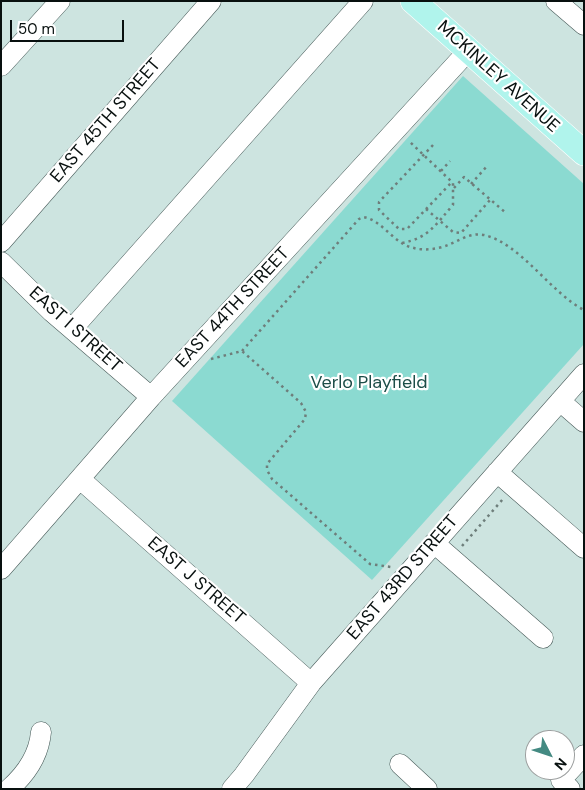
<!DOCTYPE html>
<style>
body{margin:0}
#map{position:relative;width:585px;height:790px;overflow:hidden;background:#cde4e0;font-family:"DM Sans",sans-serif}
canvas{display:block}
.frame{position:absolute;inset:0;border:2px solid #08100f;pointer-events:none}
.north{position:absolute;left:525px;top:730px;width:50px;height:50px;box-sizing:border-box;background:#fff;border:1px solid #9c9f9f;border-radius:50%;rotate:131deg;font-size:14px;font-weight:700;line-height:20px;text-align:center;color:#08100f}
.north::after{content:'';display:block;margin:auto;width:18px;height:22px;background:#448a82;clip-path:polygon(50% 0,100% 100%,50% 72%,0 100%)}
.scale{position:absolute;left:10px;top:20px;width:114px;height:22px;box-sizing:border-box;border:2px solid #08100f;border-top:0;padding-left:6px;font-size:15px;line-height:18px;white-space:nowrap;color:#08100f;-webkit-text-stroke:4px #fff;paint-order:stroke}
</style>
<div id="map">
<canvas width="585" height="790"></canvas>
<div class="frame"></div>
<div class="north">N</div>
<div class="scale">50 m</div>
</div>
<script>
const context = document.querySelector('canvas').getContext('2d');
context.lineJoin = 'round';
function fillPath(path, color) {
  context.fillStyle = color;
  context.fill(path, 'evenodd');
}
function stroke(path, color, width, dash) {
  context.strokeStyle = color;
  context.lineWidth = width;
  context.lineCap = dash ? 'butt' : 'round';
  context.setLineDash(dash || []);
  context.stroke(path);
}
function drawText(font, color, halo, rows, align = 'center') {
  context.font = font + ' "DM Sans",sans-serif';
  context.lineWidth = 4.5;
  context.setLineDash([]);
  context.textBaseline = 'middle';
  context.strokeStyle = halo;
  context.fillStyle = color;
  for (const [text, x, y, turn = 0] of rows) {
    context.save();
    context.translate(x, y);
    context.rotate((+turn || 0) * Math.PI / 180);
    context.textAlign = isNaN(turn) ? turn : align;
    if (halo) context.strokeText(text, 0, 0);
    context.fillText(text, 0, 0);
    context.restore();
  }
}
fillPath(new Path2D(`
 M463,76l121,108v160l-212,236 -200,-179z`), '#8bdad1');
const minor = new Path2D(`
 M556,1l28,24
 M1,66l59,-65
 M1,242l210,-241
 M1,262l51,50 99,85
 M72,329l291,-328
 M560,401l24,21
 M497,472l87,76
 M80,479l231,204
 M434,543l109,95
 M1,569l150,-172 317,-346
 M400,764l27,25
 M9,789c17,-15 30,-34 32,-57
 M232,789l12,-14 67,-92 273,-309
 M570,789l-9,-9 23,-25`);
const major = new Path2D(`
 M413,1l171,152`);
stroke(minor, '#495c5a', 21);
stroke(major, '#fff', 26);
stroke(new Path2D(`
 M433,145l-54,57v8l20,19h8l45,-47
 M441,171l9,-10
 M471,184l17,-19
 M454,188l10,-11 42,36
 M426,209l27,23 8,1 29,-33
 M402,243c27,-5 34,-19 51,-38v-22l-44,-42
 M242,351l117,-132 4,-2c20,3 30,27 51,31 10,3 24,1 34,-3 11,-4 22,-13 36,-10 36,8 67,58 100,75
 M211,359l31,-8 59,52 5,9 -1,7 -38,45v6l5,9 98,85 21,3
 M462,546l41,-47`), '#6e7e7b', 2.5, [2.5, 4]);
stroke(minor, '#fff', 20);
stroke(major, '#b0f4ec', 25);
drawText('18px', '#08100f', '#fff', [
 ["MCKINLEY AVENUE",498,77,42],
 ["EAST 45TH STREET",106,121,-49],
 ["EAST 44TH STREET",233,308,-47],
 ["EAST I STREET",75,330,42],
 ["EAST 43RD STREET",403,578,-49],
 ["EAST J STREET",196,581,41]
]);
drawText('18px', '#1c4d48', '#fff', [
 ["Verlo Playfield",369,383]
]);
</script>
